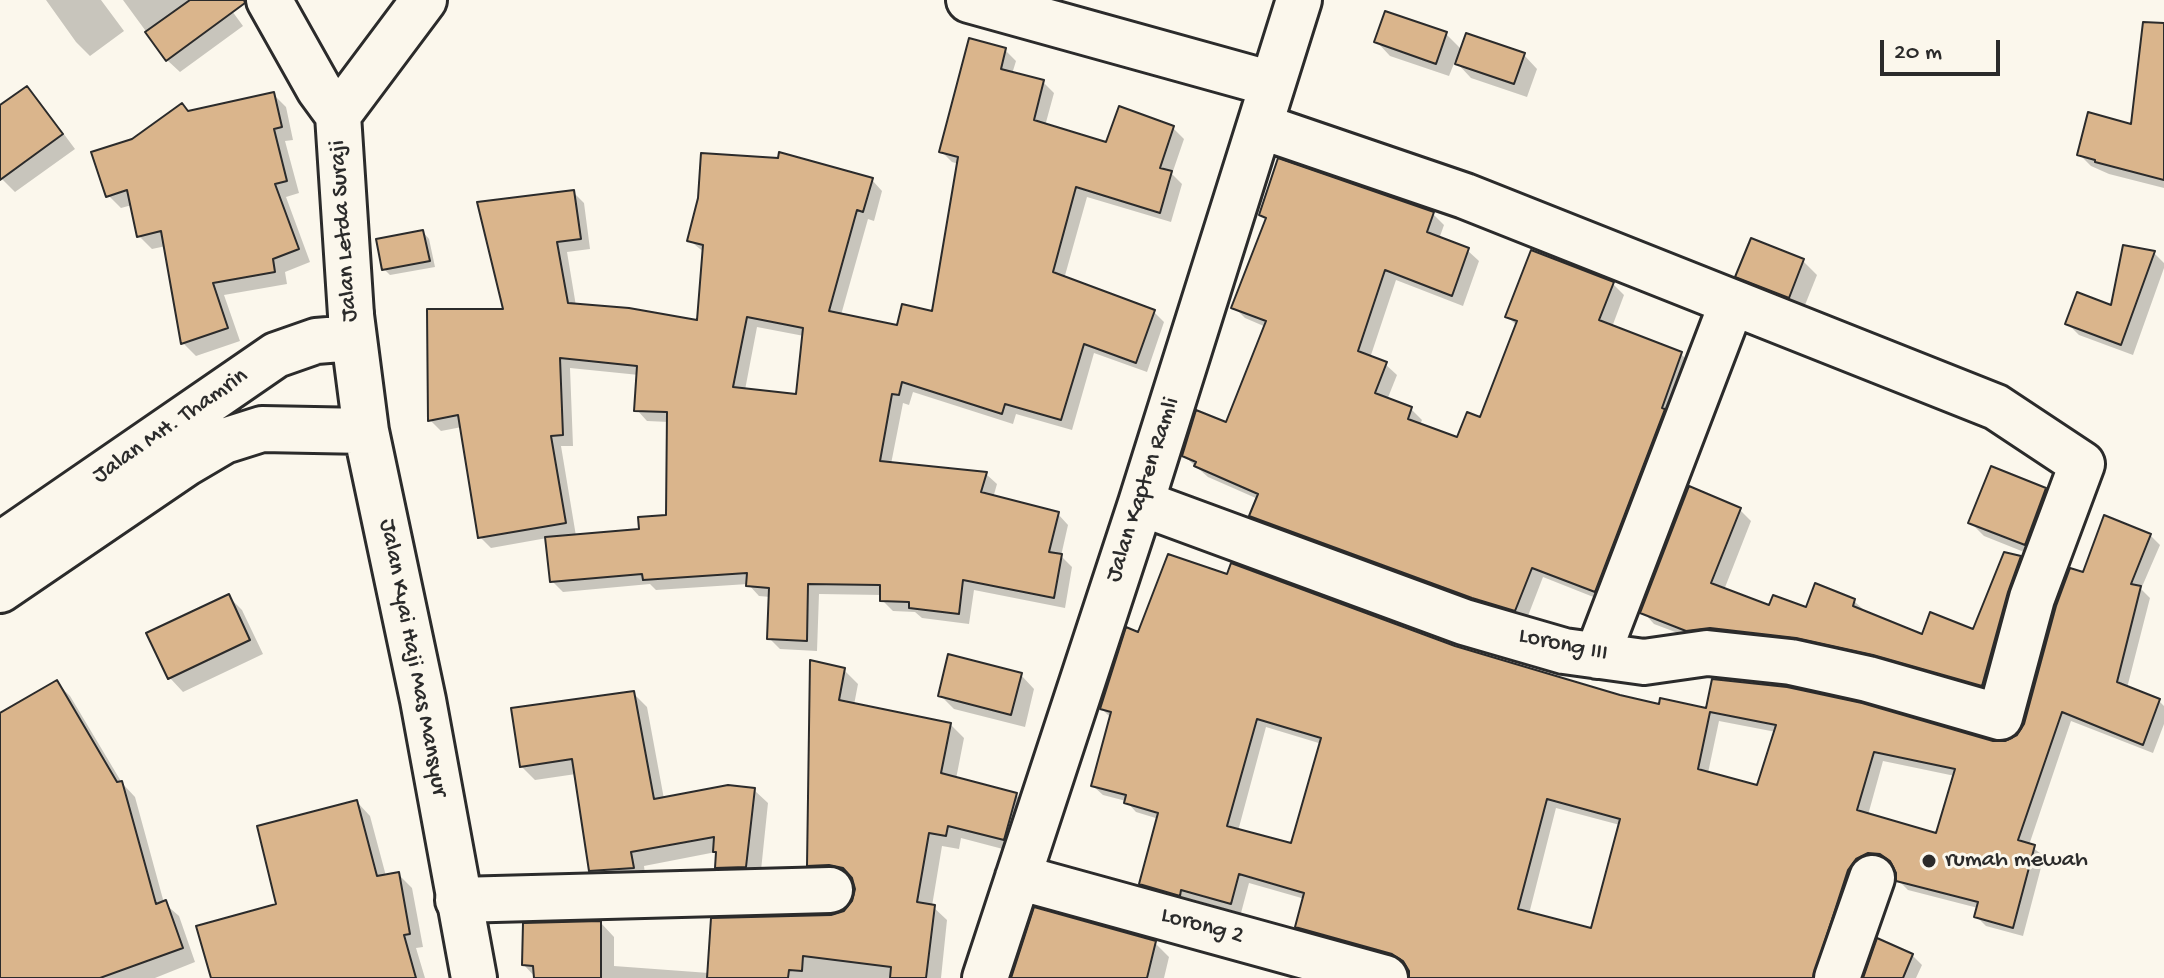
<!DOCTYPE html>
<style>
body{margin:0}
#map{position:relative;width:2164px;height:978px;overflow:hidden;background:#fbf7ec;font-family:"Gochi Hand",sans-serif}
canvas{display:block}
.scale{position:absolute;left:1880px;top:40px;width:120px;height:36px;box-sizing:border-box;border:4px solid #2b2b2b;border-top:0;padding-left:10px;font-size:24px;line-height:28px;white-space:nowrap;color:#2b2b2b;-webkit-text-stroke:6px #fbf7ec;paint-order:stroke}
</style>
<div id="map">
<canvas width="2164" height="978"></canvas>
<div class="scale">20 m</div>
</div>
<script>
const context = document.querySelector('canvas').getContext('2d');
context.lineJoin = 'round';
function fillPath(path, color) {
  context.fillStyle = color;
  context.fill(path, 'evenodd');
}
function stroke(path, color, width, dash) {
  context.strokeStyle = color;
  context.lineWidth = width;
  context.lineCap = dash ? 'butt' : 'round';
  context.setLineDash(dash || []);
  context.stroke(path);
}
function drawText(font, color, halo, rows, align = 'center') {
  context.font = font + ' "Gochi Hand",sans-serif';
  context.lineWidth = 6;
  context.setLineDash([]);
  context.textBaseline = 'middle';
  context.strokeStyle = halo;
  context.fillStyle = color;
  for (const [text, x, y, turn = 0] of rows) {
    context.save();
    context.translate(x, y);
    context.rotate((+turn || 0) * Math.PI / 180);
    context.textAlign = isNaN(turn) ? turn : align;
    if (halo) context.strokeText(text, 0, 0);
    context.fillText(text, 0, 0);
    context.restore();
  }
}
fillPath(new Path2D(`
 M46,0h55l23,31 -34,25 -14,-14z
 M123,0h65l2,2 3,-2h31l19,26 -63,46 -13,-12z
 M1446,34l16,16 62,5 13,14 -10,28 -56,-19 -16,-17 -6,15 -59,-20 -13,-14z
 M1005,50l11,11 -4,13 31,8 11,11 -9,33 62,19 66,-17 11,11 -12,35 10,10 -11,38 -84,-25 -23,82 89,32 11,11 -17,50 -53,-19 -22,77 -56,-16 -3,10 -100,-32 -4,13 -6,-2 -12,61 95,10 11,10 -4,14 65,16 10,11 -7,31 11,11 -7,41 -91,-18 -5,34 -47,-6 -7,-6 -22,-1 -11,-11v-5l-63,-1 -2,57 -37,-2 -11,-11 1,-41 -11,-1 -11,-12 -92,6 -6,-6 -87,8 -11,-11 -5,-43 -56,10 -11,-11 -18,-110 -21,4 -11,-11 75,-109 68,-119 11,11 6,46 -23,3 9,54 123,16 6,-69 -16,-13 183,-60 10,11 -8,30 -6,-2 -27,96 58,12 34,-13 26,-150 -7,-2 -11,-11zM757,327l47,9 -6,61 -53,-7zM570,368l69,7 -2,35 10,11 22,1 -1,95 -27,14 -65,5 -15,-90h12z
 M2164,71v117l-55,-14 -18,-8 -12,-12 54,-28z
 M27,88l13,14 35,47 -60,43 -15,-15v-70z
 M273,94l13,13 7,33 -8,1 14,52 -13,4 24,65 -25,10 2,12 -63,11 16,46 -44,15 -13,-13 -17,-97 -14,3 -13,-13 -7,-31 -11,3 -13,-13 25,-54 56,-28z
 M1433,214l11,11 -5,14 28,11 12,11 -16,45 -67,-26 -26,78 15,6 12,11 -10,25 24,9 11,11 -2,5 38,15 23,-20 36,-94 -10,-10 106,-32 11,11 -12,32 69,27 11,11 -86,237 -63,-25 -17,44 -41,-12 -222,-82 -11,-11 6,-17 -50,-22 -24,-21 43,-31 39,-98 -21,-9 -11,-11 33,-86 -6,-6z
 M423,232l6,7 6,28 -45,8 -6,-6z
 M2154,253l10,10v5l-31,87 -54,-20 -11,-11 45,-16z
 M1803,261l14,14 -14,35 -52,-20 -13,-14z
 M2045,490l14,13 -20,55 -55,-22 -13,-13z
 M1740,510l11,11 -27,69 46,18 37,2 47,-9 12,11 57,25 52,-6 45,-73 11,11 -37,127 -295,-55 -45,-17 -11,-12z
 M2150,535l10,10 -19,44 9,9 -23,90 32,13 5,5v18l-11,29 -82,-32 -42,124 15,11 -21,80 -37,-10 -10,-10 2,-8 -70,-18 -10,-10 -3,-14 -4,-3h-14l-54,115h-412l-3,-12 -5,-3 -96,-27 -10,-9 8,-28 -56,-16 -8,30 -50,-14 -2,5 -38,-11 -10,-9 18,-65 -23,-7 -10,-11 -23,-6 -10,-9 19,-67 -10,-10 37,-75 316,13 205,60 346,36 12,-6 8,-13 58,-150zM1719,721l57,11 -18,55 -50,-14zM1266,727l56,17 -29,101 -55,-14zM1883,761l72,15 -18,60 -69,-21zM1556,808l64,17 -28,105 -63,-16z
 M228,596l14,14 21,44 -80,38 -13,-14z
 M844,670l14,14 -4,21 96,19 14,14 -8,41 60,16 14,14 -12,44 -57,-15 -2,11 -17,-3 -10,60 15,14 -6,58h-405l-12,-13 77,-42 13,14v29l95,7 134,-60 10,-9 4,-16 -3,-7 -32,-2 -13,-14z
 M1021,675l13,14 -9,38 -71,-18 -14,-14z
 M57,683l13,13 52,87 13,14 29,106 15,13 16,46 -40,16h-155v-262z
 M633,693l14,14 17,92 90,-9 14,13 -8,77 -29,1 -14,-14 -1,-15 -72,14 2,16 -42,2 -13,-13 -15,-97 -41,6 -14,-14z
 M357,802l13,14 16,60 12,-2 14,14 11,59 -7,1 9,30h-212l65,-73z
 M1155,943l14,14 -5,21h-151z
 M1912,955l10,10 -6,13h-50z`), '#0003');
const building = new Path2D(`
 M190,0h54l1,3 -79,58 -21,-29z
 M1385,11l62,21 -11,32 -62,-22z
 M2143,22l21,1v157l-69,-18v-2l-18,-5 11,-43 43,12z
 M1466,33l59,20 -11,31 -59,-20z
 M969,38l37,10 -5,21 43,11 -10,40 72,22 13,-36 55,20 -14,42 12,3 -12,42 -84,-26 -23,85 102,38 -19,53 -52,-19 -23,76 -56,-16 -3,10 -100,-32 -3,13 -7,-1 -12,67 107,11 -6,20 78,20 -10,40 13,2 -8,44 -91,-18 -4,34 -50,-6v-6l-29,-1v-16l-72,-1 -1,57 -40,-2 2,-51 -23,-2 1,-13 -104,7 -1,-6 -92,8 -5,-45 94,-8 -1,-12 28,-2 1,-103 -33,-1 3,-45 -77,-8 3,77 -12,1 15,87 -88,15 -20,-123 -30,6 -1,-112h76l-26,-107 97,-12 7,49 -24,3 11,61 61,5 68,12 6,-75 -16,-4 11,-43 3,-45 77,5 1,-6 94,26 -10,34 -6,-2 -28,101 68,14 5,-21 30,7 26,-154 -19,-5zM747,317l56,11 -7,66 -63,-7z
 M27,86l36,48 -63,46v-75z
 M274,92l8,35 -8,2 13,52 -12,3 24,65 -26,10 2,13 -62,11 15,45 -47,16 -20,-113 -24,6 -10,-47 -21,7 -15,-45 41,-13 50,-36 6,8z
 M1278,158l156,54 -7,20 42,16 -17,48 -67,-26 -27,81 29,11 -12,31 37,14 -4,12 49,18 10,-25 13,5 37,-96 -12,-4 26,-67 83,32 -15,38 83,32 -20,56 3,1 -70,183 -63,-24 -17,43 -43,-13 -223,-82 9,-22 -64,-28 2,-4 -14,-6 14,-46 30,12 40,-101 -35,-13 35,-90 -7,-3z
 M423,230l7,31 -48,9 -6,-31z
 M1751,238l53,21 -15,39 -54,-21z
 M2123,245l32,6 -34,94 -56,-21 12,-32 34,13z
 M1991,466l55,22 -21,57 -57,-22z
 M1689,486l52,22 -30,75 58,22 4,-10 33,12 9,-24 40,16 -2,7 69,28 8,-22 43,17 31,-77 17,4 -13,36 -26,94 -109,-31 -77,-17 -86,-10 -24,3 -46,-18z
 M2104,515l47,19 -20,50 10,2 -24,96 43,17 -17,46 -81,-33 -44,128 17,5 -22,83 -39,-11 4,-15 -82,-21v-8l-6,-12 -10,-7 -12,-1 -12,6 -8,11 -35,108h-404v-7l-6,-10 -11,-7 -97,-27 9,-34 -65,-19 -8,30 -50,-14 -1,6 -41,-12 19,-71 -34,-10 2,-8 -35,-9 20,-74 -11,-3 26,-82 12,5 30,-78 59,20 4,-11 224,83 165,49 39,9 1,-6 46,10 6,-29 75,8 75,16 131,38h12l12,-6 7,-11 32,-118 14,-38 13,4zM1710,712l66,13 -19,60 -59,-16zM1257,719l64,19 -30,105 -64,-17zM1874,752l81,17 -19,64 -79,-23zM1547,799l73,20 -29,109 -73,-19z
 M229,594l21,46 -82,39 -22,-46z
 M948,654l74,19 -11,42 -73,-19z
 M810,660l35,8 -6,32 112,23 -10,50 76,20 -13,47 -56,-14 -2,10 -17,-3 -12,69 18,3 -9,73h-36l1,-11 -88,-11 -1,15 -13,-1 -1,8h-81l4,-60 120,-3 13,-4 8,-10 3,-12 -3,-11 -9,-10 -14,-3 -22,1z
 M57,680l60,102 5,-1 34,123 10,-4 17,48 -83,30h-100v-265z
 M634,691l20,108 74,-14 27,3 -9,79 -31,1 1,-16h-3l1,-15 -83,15 3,16 -45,3 -17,-112 -52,8 -9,-59z
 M357,800l20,76 22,-4 11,62 -6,1 12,43h-205l-15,-52 80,-22 -19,-78z
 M1034,907l122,34 -9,37h-136z
 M601,921v57h-67l-1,-12 -11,-1 1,-42z
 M1877,938l36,16 -10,24h-40z`);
fillPath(building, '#dab58c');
stroke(building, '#2b2b2b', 2);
const minor = new Path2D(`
 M269,0l50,89 19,26 13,200
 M969,0l303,84
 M338,115l86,-115
 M1141,503l323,119 100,29 80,11 63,-9 84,9 77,17 132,38 32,-119 50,-134 -86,-57 -531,-211 -205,-70
 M1597,656l135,-353
 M1018,877l367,101
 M458,900l372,-10
 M985,978l156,-475 158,-503
 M1837,978l35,-100`);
const major = new Path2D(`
 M351,315l15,116 57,269 51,278
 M0,545l276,-190 40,-14 37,-3
 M0,590l185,-126 39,-23 38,-12 104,2`);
stroke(minor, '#2b2b2b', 50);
stroke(major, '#2b2b2b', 50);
stroke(minor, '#fbf7ec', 44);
stroke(major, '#fbf7ec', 44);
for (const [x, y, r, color] of [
 [1929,861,8,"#2b2b2b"]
]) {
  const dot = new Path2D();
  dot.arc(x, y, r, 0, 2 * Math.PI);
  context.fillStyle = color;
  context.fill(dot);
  stroke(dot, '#fbf7ec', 3);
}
drawText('24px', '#2b2b2b', '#fbf7ec', [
 ["Jalan Letda Suraji",345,231,-94],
 ["Jalan MH. Thamrin",171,427,-35],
 ["Jalan Kapten Ramli",1144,490,-72],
 ["Lorong III",1563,646,12],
 ["Jalan Kyai Haji Mas Mansyur",412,658,79],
 ["Lorong 2",1202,927,15]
]);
drawText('24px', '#2b2b2b', '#fbf7ec', [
 ["rumah mewah",1945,861]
], 'left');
</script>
